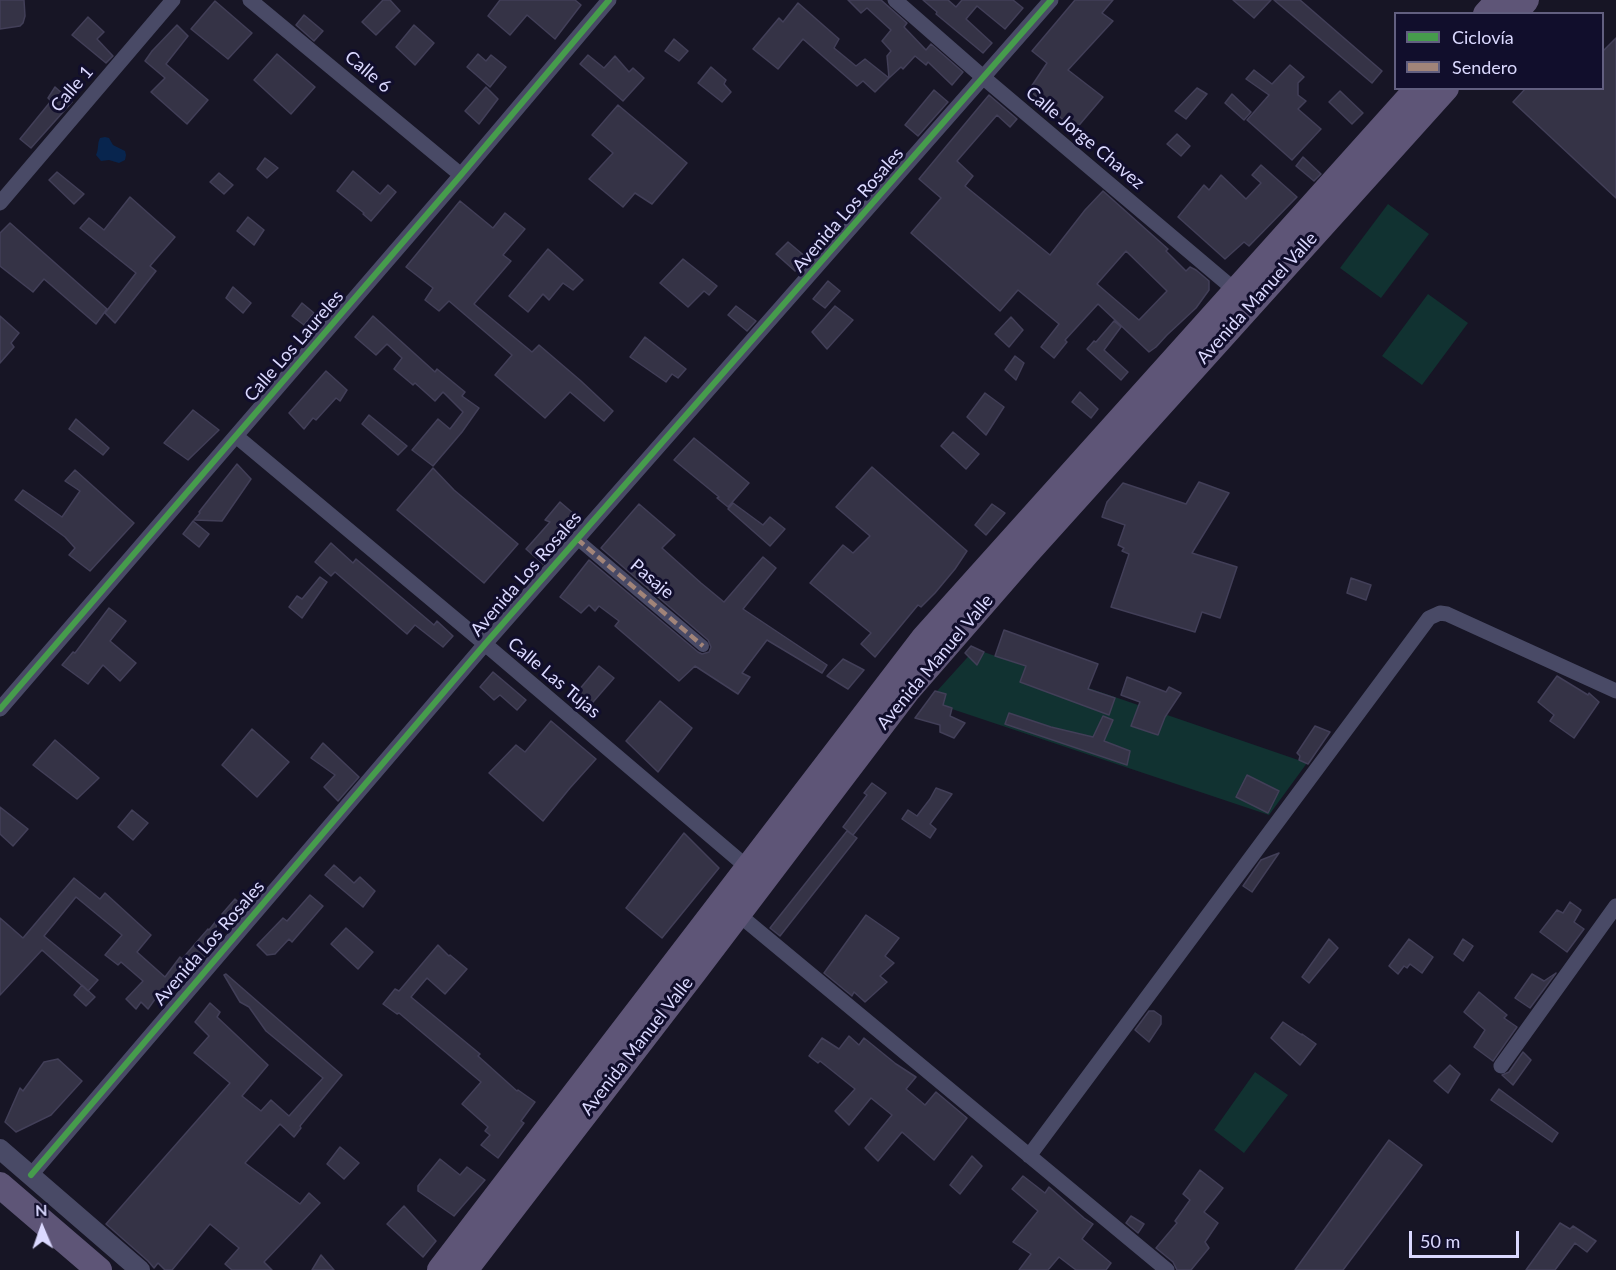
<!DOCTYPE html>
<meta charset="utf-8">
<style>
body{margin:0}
#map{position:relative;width:1616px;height:1270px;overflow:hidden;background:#171525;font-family:Lato,sans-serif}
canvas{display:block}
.legend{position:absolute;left:1394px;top:12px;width:210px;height:78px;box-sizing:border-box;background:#110e2c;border:2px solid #625f80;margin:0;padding:8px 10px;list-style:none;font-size:18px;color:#dbd9ff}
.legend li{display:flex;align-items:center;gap:12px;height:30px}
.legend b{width:30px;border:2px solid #625f80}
.north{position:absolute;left:12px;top:1198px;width:60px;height:60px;-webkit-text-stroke:4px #110e2c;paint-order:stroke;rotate:358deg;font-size:16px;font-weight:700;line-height:24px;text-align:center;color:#dbd9ff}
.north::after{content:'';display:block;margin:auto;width:21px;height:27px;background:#dbd9ff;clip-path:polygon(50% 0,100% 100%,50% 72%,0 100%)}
.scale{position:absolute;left:1409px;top:1231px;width:110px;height:27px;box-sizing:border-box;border:3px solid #dbd9ff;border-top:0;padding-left:8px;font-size:18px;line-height:21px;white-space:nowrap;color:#dbd9ff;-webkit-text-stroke:4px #110e2c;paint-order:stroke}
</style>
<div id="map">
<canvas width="1616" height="1270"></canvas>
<ul class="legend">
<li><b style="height:8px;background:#469c4c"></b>Ciclovía</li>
<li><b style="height:8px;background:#a18479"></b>Sendero</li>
</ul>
<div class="north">N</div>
<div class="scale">50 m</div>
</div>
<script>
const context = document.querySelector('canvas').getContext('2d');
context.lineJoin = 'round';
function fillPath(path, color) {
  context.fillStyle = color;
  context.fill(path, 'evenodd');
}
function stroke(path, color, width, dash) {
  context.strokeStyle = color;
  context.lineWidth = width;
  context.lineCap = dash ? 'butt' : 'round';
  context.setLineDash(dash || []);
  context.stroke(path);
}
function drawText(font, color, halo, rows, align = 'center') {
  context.font = font + ' Lato,sans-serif';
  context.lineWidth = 6;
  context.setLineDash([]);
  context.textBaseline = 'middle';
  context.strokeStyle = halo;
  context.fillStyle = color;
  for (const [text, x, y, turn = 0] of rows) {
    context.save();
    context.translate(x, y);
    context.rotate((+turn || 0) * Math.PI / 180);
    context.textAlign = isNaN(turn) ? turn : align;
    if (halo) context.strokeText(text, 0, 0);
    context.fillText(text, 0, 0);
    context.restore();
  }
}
fillPath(new Path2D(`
 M1388,204l41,30 -48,64 -41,-30z
 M1428,294l40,29 -46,62 -40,-29z
 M975,649l332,114 -38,52 -341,-114z
 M1255,1072l33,23 -44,58 -30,-23z`), '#113231');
fillPath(new Path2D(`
 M105,137l4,1 4,7 12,6 1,4 -1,5 -6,3 -10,-3 -8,1 -5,-6c3,-6 1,-11 4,-17z`), '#08254e');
const building = new Path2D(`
 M0,0h24l1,16 -2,7 -3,3 -20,3z
 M383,0h7l10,11 -24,24 -14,-13z
 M500,0h75l6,5 -26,34 -28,-24 -17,20 -22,-19z
 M848,0h33l26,23 -3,4 22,23 5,-6 32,28 -11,13 -24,-23 -2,3 -11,-9 -12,13 -2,-2 -12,11 -2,-22 4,-5 -9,-10 9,-11 -24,-22 -6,5z
 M923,0h25l8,7 6,-7h51l10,8 -18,21 -28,-23 -11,13 26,24 -9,10 -47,-39 1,-2z
 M1075,0h38l-11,13 11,8 -45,49 35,27 -28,33 -46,-40 18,-27 -15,-12z
 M1233,0h38l-17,18z
 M1274,0h26l82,71 -10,12z
 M215,1l37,32 -24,26 -37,-30z
 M798,3l41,36 -5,9 22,18 9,-7 24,19 -14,14 -12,-11 -6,5 -54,-47 -25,30 -25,-20 26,-31 4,4z
 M304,15l19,16 -9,10 -18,-16z
 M88,17l16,15 -7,7 16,17 -7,7 -34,-28z
 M177,25l11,11 -22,28 42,36 -21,24 -36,-32 14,-14 -20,-17 7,-10z
 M414,25l20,18 -19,22 -19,-18z
 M1616,38v160l-103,-96 13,-14h76v-36z
 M674,39l14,12 -9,10 -14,-10z
 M277,54l38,33 -24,27 -37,-34z
 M478,54l8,7 5,-6 15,12 -16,20 -23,-20z
 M588,55l16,13 11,-12 14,16 4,-4 11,10 -21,23 -43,-37z
 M1290,65l14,12 -6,6v12l8,6 -8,8 23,20 -29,31 -45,-40 22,-25 -23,-16 8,-9 18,14z
 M711,67l15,13 -2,4 7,8 -9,10 -24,-19z
 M55,87l17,15 -41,46 -11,-9 31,-38 -3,-3z
 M486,87l12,12 -19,25 -14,-13z
 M1197,88l10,6 -21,25 -11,-8z
 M934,90l14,12 -30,34 -13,-11z
 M1340,91l23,22 -11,11 -23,-22z
 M1232,94l19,18 -7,8 -19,-17z
 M989,95l28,24 -7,8 -13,-12 -40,46 16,15 -8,10 85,69 35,-45 18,-19 65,58 -2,2 20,20 4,-4 6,3 13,11v9l-13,18 -29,27 -11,12 -7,5 -51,-48 -33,36 2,2 -13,16 -13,-11 18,-23 -41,-34 -18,21 -89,-78 30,-35 -22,-19zM1126,251l41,40 -28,29 -42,-36z
 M618,105l69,58 -35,41 -17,-11 -12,14 -34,-28 24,-26 -21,-18z
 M1177,134l13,12 -9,10 -14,-12z
 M1303,157l18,17 -7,7 -18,-15z
 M265,158l13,10 -11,10 -10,-9z
 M1261,165l36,32 -48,49 -5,-4 -19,17 -47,-42 26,-32 5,5 12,-15 25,24 15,-16 -9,-8z
 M353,171l27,23 8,-9 8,7 -25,29 -8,-7 1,-1 -27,-22z
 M57,172l27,22 -10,10 -25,-24z
 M219,173l14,12 -9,9 -14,-12z
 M130,197l45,40 -25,29 6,5 -41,52 -10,-10 31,-40 -56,-45 9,-10 15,12z
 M460,201l33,27 12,-15 20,16 -22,26 8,6 -37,43 58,48 7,-7 42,36 32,30 -9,10 -34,-29 -25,26 -50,-43 17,-20 -63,-54 -10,10 -14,-11 8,-12 -27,-21z
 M248,217l16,13 -10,15 -17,-14z
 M10,223l97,86 -11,15 -52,-45 -11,13 -33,-26v-33z
 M788,242l19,16 -12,13 -19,-17z
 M548,249l35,31 -10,10 -10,-7 -14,17 -6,-6 -15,18 -19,-16z
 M683,259l34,27 -8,9 -5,-4 -16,16 -28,-24z
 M828,281l12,10 -15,17 -12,-9z
 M233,287l18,16 -8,10 -17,-15z
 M302,303l12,10 -10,12 -12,-9z
 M736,306l20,15 -9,10 -19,-16z
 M835,306l18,14 -26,29 -15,-17z
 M0,316l19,17 -8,10 3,4 -14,16z
 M373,316l62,56 2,-3 28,23 -3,4 17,12 -17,24 -29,34 -21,-16 26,-31 12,10 13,-17 -20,-20 -8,9 -20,-18 -2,2 -19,-16 8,-11 -15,-14 -11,11 -21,-18z
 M1011,317l12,13 -14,17 -14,-13z
 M1114,321l7,6 -17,23 24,22 -7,8 -34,-31 7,-8 2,1z
 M645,337l41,32 -8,9 -6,-4 -6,8 -36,-25z
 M1015,356l9,7 -8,17 -11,-10z
 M326,371l21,19 -7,11 -4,-3 -20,22 -3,-2 -9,11 -15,-16z
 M1080,392l18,17 -7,9 -19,-16z
 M985,393l19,14 -18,28 -19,-18z
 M193,410l26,20 -31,30 -24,-17z
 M369,415l38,31 -9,9 -36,-31z
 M76,419l33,29 -6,7 -34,-26z
 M953,432l26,22 -13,15 -25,-23z
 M694,438l55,45 -21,24 -11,-9 2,-1 -45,-37z
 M237,464l14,15 -29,42 -28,-1 6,-7 -1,-1z
 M872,467l95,84 -12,18 -20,24 -14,14 -3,-2 -43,52 -14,-13 10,-11 -61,-50 33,-38 10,8 17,-17 -34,-29z
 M433,468l21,22 64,54 -34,39 -87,-73z
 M75,470l59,53 -44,48 -21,-16 6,-7 -10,-11 -50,-37 8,-10 39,27 18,-26 -15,-10z
 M1199,482l30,11 -37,60 45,14 -17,51 -18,-6 -7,20 -84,-25 18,-53 -7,-3 2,-3 -6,-3 7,-20 -23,-8 5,-15 16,-19 63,21z
 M560,502l21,18 -38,44 -17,-15 24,-27 -5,-2z
 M733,503l30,22 7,-8 15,12 -15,17 -42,-37z
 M639,504l36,31 -13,13 39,35 23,19 39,-45 13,11 -33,41 84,56 -5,8 -55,-33 -25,33 8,4 -12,17 -43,-28 -16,15 -64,-55 4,-5 -20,-15 -4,5 -6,-6 -8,8 -21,-16 29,-37 109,92 4,2 7,-2 2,-5 -3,-7 -107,-92z
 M992,504l13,9 -19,22 -11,-10z
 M193,521l16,13 -10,13 -16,-13z
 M331,543l22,20 3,-4 78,66 3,-4 16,15 -10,11 -28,-22 -8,9 -72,-62 -4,4 -16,-14z
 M320,577l7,5 -25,36 -13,-11 8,-11 5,3z
 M1351,578l20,7 -5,15 -19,-7z
 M109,608l17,13 -16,20 26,22 -16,18 -17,-16 -15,19 -26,-19 11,-13 2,1z
 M1004,630l94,34 -10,25 27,9 -6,17 -89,-33 6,-16 -31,-10z
 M971,646l13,6 -7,13 -12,-12z
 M843,659l21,11 -16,19 -21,-13z
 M599,666l15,12 -27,31 -14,-12z
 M493,672l33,28 -9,10 -17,-15 -6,5 -14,-13z
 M1557,676l31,19 1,-2 10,9 -25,36 -24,-17 4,-6 -16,-13z
 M1127,677l39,15 3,-5 12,6 -16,24 -7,18 -27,-9 9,-24 -19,-7z
 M935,691l11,3 -3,11 9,3 -2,8 15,7 -11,15 -14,-6v-7l-25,-7z
 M660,701l32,27 -34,44 -32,-31z
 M1009,713l42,14 42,10 10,-21 10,4 -9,21 26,10 -3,14 -122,-41z
 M551,721l45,38 -26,29 -27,33 -54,-48 27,-28 9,7z
 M1315,726l15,6 -22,32 -9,-4 1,-4 -3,-3z
 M252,729l37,33 -32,35 -35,-32z
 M55,740l44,38 -22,21 -44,-34z
 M323,743l36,34 -21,24 -14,-14 11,-12 -24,-17z
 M1247,775l32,16 -11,22 -32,-16z
 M872,783l14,10 -33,42 -10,-8 24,-32 -3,-2z
 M936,788l16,6 -22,30 6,5 -6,9 -28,-19 6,-9 9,6 13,-17z
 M0,807l28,22 -15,17 -13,-12z
 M132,810l16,13 -15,17 -15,-13z
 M847,831l10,7 -77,98 -10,-8z
 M684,833l35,35 -57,70 -36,-30z
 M1279,853l-27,39 -9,-6 18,-26z
 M334,865l20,18 6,-6 15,14 -12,16 -38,-32z
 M74,878l26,21 5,-6 46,42 -14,17 28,25 15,-20 2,2 26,-30 1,1 7,-9 1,22 -52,57 -7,-5 -10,14 -7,-7 -5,7 -10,-10 17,-18 -22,-19 -3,3 -13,-10 17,-20 -46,-38 -32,39 54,44 -10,11 -46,-41 -42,45v-77l23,20z
 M310,895l13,11 -31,36 -3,-3 -14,15 -8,1 -10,-10 26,-27 4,3z
 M235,899l10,9 -13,16 -10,-10z
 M1570,902l11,8 -7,12 10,7 -17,23 -27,-20 17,-22 6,3z
 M866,915l33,23 -14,18 9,7 -14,13 7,6 -22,20 -11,-10 -2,4 -28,-23z
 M346,928l27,24 -15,17 -27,-25z
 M1329,939l9,9 -29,35 -7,-6z
 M1409,939l24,18 -11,16 -12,-9 -3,4 -3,-2 -6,8 -9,-8z
 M1463,939l10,7 -10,15 -9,-7z
 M438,945l11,11 1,-1 17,14 -22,25 -18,-16 -16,19 69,57 -2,2 39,35 1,-1 17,12 -14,19 3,2 -26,35 -17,-13 9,-10 -5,-4 3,-4 -26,-23 19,-22 -82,-69 -2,1 -14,-10 12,-15 4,2z
 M1556,973l-26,35 -15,-10 17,-24 12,7z
 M226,974l116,101 -42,51 1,2 -7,9 -14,-13 -35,39 55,41 9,-11 11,10 -56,59 8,8h-40l-7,-6 14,-16 -29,-24 -38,46h-7l-7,-7 -4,5 -6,-7 -42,-37 124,-141 -36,-30 15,-17 -14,-14 15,-19 10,9 -3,5 51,48 -26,31 19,15 10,-11 18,16 34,-38 -57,-47 -17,-24 -9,-5 -16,-27z
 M82,985l13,12 -9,9 -12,-11z
 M1479,992l28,23 -3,3 13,9 -24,34 -19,-14 11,-17 -21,-18z
 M1149,1011h5l7,5v8l-12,18 -14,-12z
 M1283,1022l19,13v-1l14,10 -16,21 -29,-27z
 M849,1036l10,9 5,-7 32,26 20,13 -10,12 19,16 11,-13 31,26 -33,42 -32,-28 -24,29 -13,-13 27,-33 -21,-17 -22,27 -14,-14 20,-22 -35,-28 -2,2 -9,-7 13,-18 17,11z
 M1523,1052l8,8 -18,25 -11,-10 7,-3z
 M58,1059l24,22 -31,34 -35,17 -11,-10 15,-34 3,3 21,-29z
 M1450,1065l10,9 -12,19 -14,-12z
 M1499,1089l59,44 -6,9 -61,-42z
 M1389,1140l33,25 -8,11 -71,94h-48z
 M340,1147l19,16 -15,16 -17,-15z
 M972,1156l10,10 -22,28 -10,-9z
 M440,1159l20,16 7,-8 18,13 -31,36 -36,-25v-5z
 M1200,1170l23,18 -19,24 14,11 -13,19 4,6 -18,22h-14l-4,-8 -17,-14 21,-25 -2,-2 15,-21 -7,-6z
 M1023,1176l22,17 4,-6 35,31 9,6 -11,15 29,24 -5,7h-30l-17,-13 -11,13h-29l12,-16 -18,-12 25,-31 -26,-22z
 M404,1206l32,35 -13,16 -36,-33z
 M1131,1216l13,8 -6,9 -12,-10z
 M1560,1223l10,6 3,-3 23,15 -9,11 -12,-9 -20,27h-29z
 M321,1255l13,15h-22z`);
fillPath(building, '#353346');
stroke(building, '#423f58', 1.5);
stroke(new Path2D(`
 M577,539l126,107`), '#494a66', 12);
stroke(new Path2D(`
 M250,0l211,175
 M895,0l89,78 258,218
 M0,203l173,-203
 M236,436l249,208 269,229
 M0,709l461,-534 148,-175
 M738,914l429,356
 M1501,1066l115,-160
 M1029,1156l400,-538 11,-5 7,1 169,77
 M31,1175l454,-531 566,-644`), '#494a66', 15);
stroke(new Path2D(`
 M0,1149l140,121`), '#494a66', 20);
stroke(new Path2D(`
 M1486,14l13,-14
 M1514,14l12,-14
 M0,1185l99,85
 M440,1270l484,-632 494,-550
 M465,1270l229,-298 214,-282 119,-137 419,-465`), '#5e5577', 26);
stroke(new Path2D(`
 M577,539l126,107`), '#a18479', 4.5, [9, 4.5]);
stroke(new Path2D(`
 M0,709l461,-534 148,-175
 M31,1175l454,-531 566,-644`), '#469c4c', 6);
drawText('18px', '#dbd9ff', '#110e2c', [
 ["Calle 6",368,72,40],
 ["Calle 1",72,89,-49],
 ["Calle Jorge Chavez",1085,138,40],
 ["Avenida Los Rosales",848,210,-49],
 ["Avenida Manuel Valle",1257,298,-48],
 ["Calle Los Laureles",294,346,-49],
 ["Avenida Los Rosales",526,574,-49],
 ["Pasaje",652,579,40],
 ["Avenida Manuel Valle",935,662,-50],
 ["Calle Las Tujas",554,678,40],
 ["Avenida Los Rosales",209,943,-49],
 ["Avenida Manuel Valle",637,1046,-52]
]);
</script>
